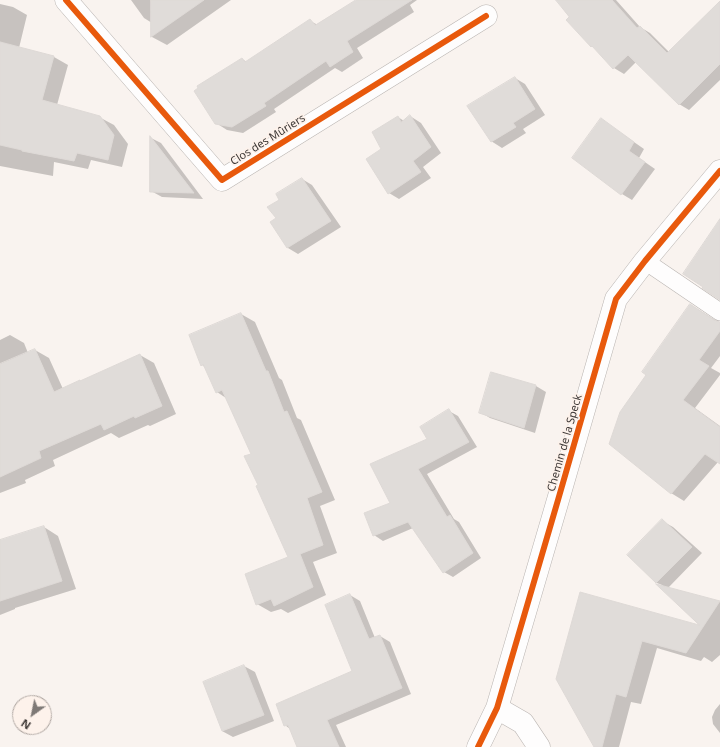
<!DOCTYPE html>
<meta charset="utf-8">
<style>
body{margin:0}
#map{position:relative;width:720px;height:747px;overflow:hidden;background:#f9f3ef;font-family:"Noto Sans",sans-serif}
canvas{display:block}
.north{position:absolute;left:12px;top:695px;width:40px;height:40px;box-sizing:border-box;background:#fdf2eb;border:1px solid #b0a7a2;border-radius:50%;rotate:213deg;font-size:11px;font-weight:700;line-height:16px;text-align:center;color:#3c3735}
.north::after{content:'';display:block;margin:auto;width:14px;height:18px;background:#7e7976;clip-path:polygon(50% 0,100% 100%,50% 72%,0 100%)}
</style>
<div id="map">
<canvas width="720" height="747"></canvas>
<div class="north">N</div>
</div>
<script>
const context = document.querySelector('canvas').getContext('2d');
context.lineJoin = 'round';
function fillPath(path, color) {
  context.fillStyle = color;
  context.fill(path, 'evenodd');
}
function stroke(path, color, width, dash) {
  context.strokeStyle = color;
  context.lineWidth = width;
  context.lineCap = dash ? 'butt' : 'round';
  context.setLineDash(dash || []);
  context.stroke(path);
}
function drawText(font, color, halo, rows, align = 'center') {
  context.font = font + ' "Noto Sans",sans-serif';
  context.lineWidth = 3.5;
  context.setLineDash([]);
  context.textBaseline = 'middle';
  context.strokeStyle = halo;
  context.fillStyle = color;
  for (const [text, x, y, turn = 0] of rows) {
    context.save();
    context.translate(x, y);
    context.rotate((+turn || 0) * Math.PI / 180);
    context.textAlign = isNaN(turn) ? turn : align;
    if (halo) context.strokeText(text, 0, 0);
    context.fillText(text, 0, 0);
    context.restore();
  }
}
fillPath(new Path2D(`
 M131,0h100l-64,45 -15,-8v-14l-8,-5z
 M358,0h59l-7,5 4,7 -57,36 6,10 -21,14 -7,-4 -61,41 2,3 -33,21 -16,-3 -11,-7 26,-64 5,3 63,-41 8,4z
 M557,0h59l24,27 10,6 19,19 51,-38v66l-31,30 -10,-6 -43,-42 -12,12 -10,-6 -17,-19 -5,-3 -25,-26 4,-3z
 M0,4l13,3 14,8 -8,33 35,9 14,8 -11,40 42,12 15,8 14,19 -6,23 -31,-7 -3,9 -34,-7 -1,14 -53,-10z
 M515,78l10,6 20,31 -22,14 3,4 -24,15 -11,-7z
 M410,116l11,7 20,30 -18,14 8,11 -32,21 -10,-6 -6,-44 15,-32 6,4z
 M611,126l33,23 -5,9 16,11 -23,31 -10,-6 -48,-36z
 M151,138l10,5 42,56 -41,-2 -11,-6z
 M302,179l10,6 29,42 -43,27 -10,-6 -11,-30 4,-18z
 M691,305l29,18v33l-9,12 9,5v2l-25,33 25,18v37l-2,-1 -34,39 -13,-8 -24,-118z
 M241,314l14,8 24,56 3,2 15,38 4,2 34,80 -15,6 17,47 -24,9 13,33 -38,18 -7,-4 -10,3 -14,-8 33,-46 -31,-72 -7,-31 -26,-57 -9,-6 -11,-24 -4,-3z
 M10,335l14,8 4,10 7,-3 14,8 14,31 17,-8h1l59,-26 14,8 22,51 -26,12 -2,-1 -29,13 -8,-5 -58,27 2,6 -30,14 1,3 -26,10v-153z
 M492,373l44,13 10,6 -11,41 -45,-15 -10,-6z
 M449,411l9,5 19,31 -50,27 27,45 5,3 22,36 -28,19 -9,-5 -31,-44 -30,13 -9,-6 55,-96z
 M662,521l11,6 29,26 -34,35 52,14v53l-8,7 -8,-5 -3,4 -44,-13 -16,56 -10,-2 -12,45h-24l-14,-154 121,34 -40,-42 -5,-2 -29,-28z
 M44,527l14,9 18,53 -61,19v1l-15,6v-71z
 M350,595l10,6 15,37 5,-2 10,6 21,52 -75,31 10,22h-48l-8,-18 -5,-4 68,-54z
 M244,666l11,6 19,49 -41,16 -11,-6z
 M720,704v29l-7,-9 -1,-7 3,-7z`), '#0003');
const building = new Path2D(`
 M151,0h53l-53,37z
 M356,0h56l-65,41 6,11 -23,15 -4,-6 -62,42 2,3 -34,21 -17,-3 -21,-33 4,-3 -1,-2 45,-28 3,4 65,-43 5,6z
 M556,0h56l25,28 3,-2 27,27 53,-52v63l-41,41 -51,-50 -15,14 -21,-23 -1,1 -25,-27 3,-3z
 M0,42l54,14 -12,44 58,16 14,19 -6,25 -31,-7 -3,8 -52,-10v-1l-22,-5z
 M515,77l20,32 -22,14 3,4 -25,15 -24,-36z
 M410,115l21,32 -18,14 8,11 -33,22 -22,-35 15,-10 -9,-17 26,-16 3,6z
 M601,118l33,24 -5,9 16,11 -24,33 -49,-37z
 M150,136l44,57 -44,-1z
 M302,178l29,43 -44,27 -17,-26 6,-4 -9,-11 12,-7 -3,-6z
 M720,219v81l-18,-12 1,-1 -20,-13z
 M690,304l24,16 6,2v9l-21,29 10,6 -26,34 37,27v37l-15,-10 -34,40 -62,-50 11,-32 26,-37 -4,-3z
 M241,313l25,58h2l16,41 3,-1 35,81 -15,6 16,47 -23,9 13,33 -39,19 -3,-7 -15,6 -11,-31 43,-17 -32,-71 2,-1 -14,-29 7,-2 -29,-64 -6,3 -13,-29 -2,2 -12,-31z
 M35,349l19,43 26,-12v1l60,-27 22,52 -27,12 -1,-2 -30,14 -3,-6 -62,27 2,7 -41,19v-113z
 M491,372l45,13 -12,43 -45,-15z
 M449,409l20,33 -51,27 29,48 3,-2 23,38 -30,20 -35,-51 -35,14 -9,-23 26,-10 -20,-39 57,-25 -7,-12z
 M662,519l30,28 -36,36 -29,-28z
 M44,526l18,55 -62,20v-61z
 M656,584l64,17 -34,52 -44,-12 -16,56 -10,-3 -14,53h-8l-38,-68 24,-87 119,33z
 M350,594l19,45 11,-4 22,53 -75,32 12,27h-42l-9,-22 -4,1 -8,-22 76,-33 -27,-66z
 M244,665l20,50 -42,16 -19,-49z`);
fillPath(building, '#e0dcd9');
stroke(building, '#ded9d6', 1);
const service = new Path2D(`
 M645,261l75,51`);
const minor = new Path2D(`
 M66,0l156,180 264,-164
 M497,708l26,15 16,24
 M478,747l19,-39 61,-208 58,-201 29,-38 75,-90`);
stroke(service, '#bab5b2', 18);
stroke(minor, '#bab5b2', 23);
stroke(service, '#fefdfd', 17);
stroke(minor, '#fefdfd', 22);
stroke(new Path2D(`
 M66,0l156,180 264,-164
 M478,747l19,-39 61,-208 58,-201 29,-38 75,-90`), '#e8590c', 6);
drawText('11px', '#3c3735', '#fdf2eb', [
 ["Clos des Mûriers",268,140,-32],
 ["Chemin de la Speck",565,443,-74]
]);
</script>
